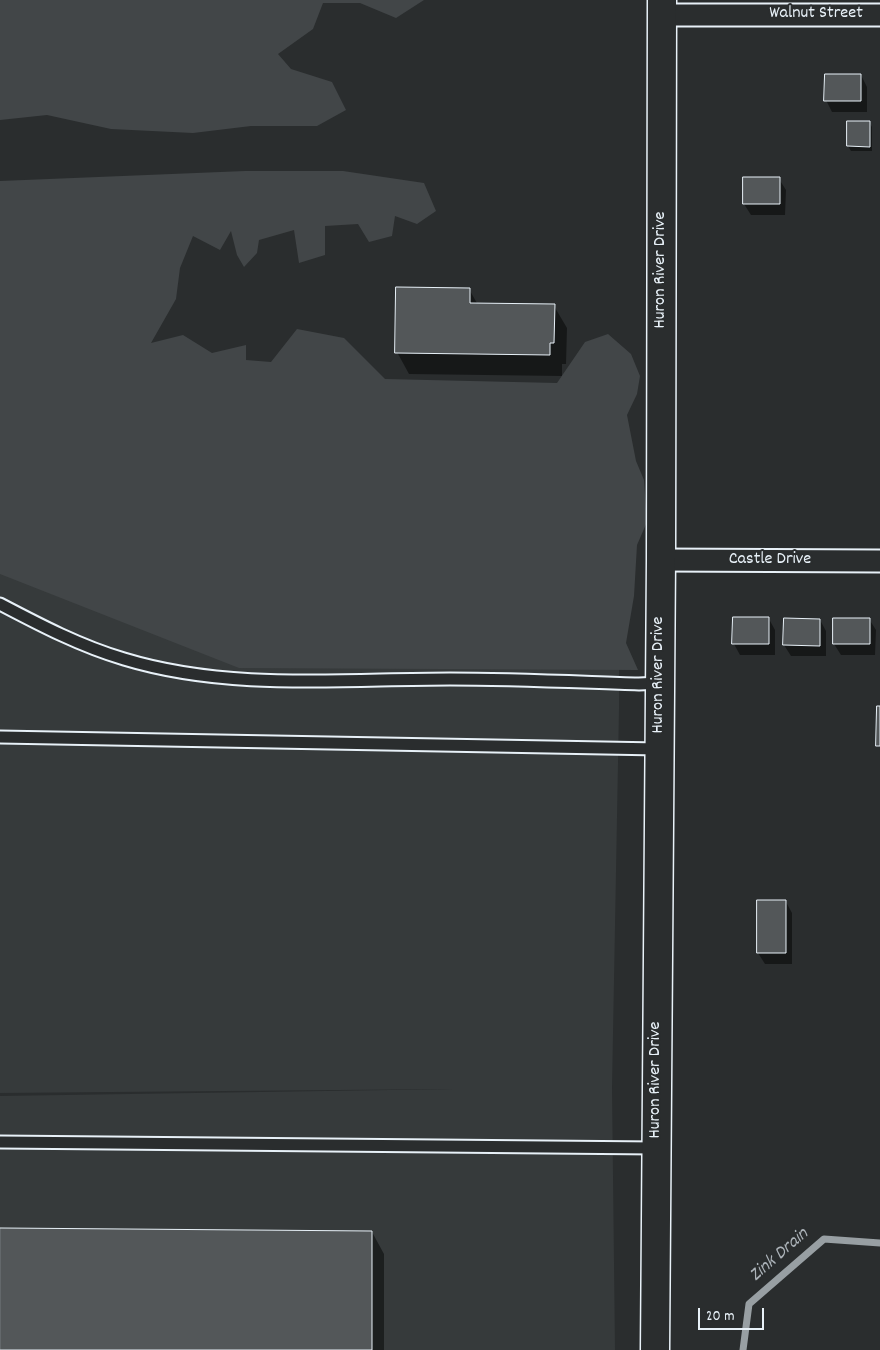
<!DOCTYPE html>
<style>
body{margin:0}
#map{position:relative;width:880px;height:1350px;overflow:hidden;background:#2a2d2e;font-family:Dekko,sans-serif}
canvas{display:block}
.scale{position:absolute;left:698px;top:1308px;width:66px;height:22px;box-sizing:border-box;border:2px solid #e8f1f8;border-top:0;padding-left:6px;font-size:15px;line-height:18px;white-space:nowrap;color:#e8f1f8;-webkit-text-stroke:4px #2a2d2e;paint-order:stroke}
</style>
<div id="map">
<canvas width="880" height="1350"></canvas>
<div class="scale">20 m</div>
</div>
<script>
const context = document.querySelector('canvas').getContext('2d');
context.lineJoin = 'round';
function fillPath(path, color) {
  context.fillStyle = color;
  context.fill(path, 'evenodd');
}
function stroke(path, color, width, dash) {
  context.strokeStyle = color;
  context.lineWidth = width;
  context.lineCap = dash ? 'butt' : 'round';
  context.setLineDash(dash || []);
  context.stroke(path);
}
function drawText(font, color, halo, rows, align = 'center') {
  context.font = font + ' Dekko,sans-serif';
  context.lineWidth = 4;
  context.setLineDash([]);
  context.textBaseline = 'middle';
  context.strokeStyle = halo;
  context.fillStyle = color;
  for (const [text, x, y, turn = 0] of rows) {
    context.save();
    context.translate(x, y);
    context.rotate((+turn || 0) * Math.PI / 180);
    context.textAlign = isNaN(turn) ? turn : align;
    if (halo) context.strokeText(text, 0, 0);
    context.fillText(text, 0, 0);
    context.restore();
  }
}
fillPath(new Path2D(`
 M0,370l619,215v124l-7,379 3,262h-615v-254l454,-7 -454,4z`), '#363a3b');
fillPath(new Path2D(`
 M0,0h424l-28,18 -36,-15h-37l-10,26 -35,25 13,15 41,13 14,28 -29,16h-66l-58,7 -82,-4 -64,-14 -47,5z
 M245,171h98l81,12 12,28 -19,13 -22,-8 -3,20 -23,6 -11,-18 -33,2v29l-26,8 -5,-33 -35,10 -2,13 -13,14 -7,-12 -6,-24 -11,19 -27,-14 -13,32 -4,31 -25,44 32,-8 29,18 34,-8v15l25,2 26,-33 47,9 41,41 172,4 28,-41 23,-8 23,20 9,22 -3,18 -10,21 9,46 8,19 3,42 -10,23 -3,51 -8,47 12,27 -399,-2 -239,-94v-393z`), '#424648');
fillPath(new Path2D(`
 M861,75l6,12v25h-35l-6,-12z
 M848,122h21l3,5v24h-21l-3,-5z
 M779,179l7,11 -1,25h-34l-7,-11z
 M469,289l9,16 76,1 13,22 -1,36h-4v12l-153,-2 -12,-22z
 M769,619l6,11v25h-35l-6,-11z
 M869,619l7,11 -1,25h-34l-7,-11z
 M785,620h35l6,11v25h-35l-7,-11z
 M758,901l28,1 6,11v51h-27l-7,-11z
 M0,1229l372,3 12,22v96h-384z`), '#0007');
stroke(new Path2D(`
 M743,1350l6,-46 75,-65 56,4`), '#989fa3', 7);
const building = new Path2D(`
 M825,74h36v27h-37z
 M847,121h23v26l-23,-1z
 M743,177h37v27h-37z
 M396,287l74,1v15l85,1 -1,39h-4v12l-155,-2z
 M733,617h36v27h-37z
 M784,618l36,1v27l-37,-1z
 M833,618h37v26h-37z
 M877,706h3v40h-4z
 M757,900h29v53h-29z
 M0,1228l372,3v119h-372z`);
fillPath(building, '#535759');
stroke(building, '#e8f1f8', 1);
const service = new Path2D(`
 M0,604c40,21 80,42 124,55 105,32 218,20 326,20 63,0 126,3 189,5l21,-1
 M0,737l659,12
 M0,1142l656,6`);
const minor = new Path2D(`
 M662,15h218
 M661,560l219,1`);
const tertiary = new Path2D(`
 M655,1350l6,-790 1,-560`);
stroke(service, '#e8f1f8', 15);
stroke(minor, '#e8f1f8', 25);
stroke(tertiary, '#e8f1f8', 31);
stroke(service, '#2a2d2e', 11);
stroke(minor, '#2a2d2e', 21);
stroke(tertiary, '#2a2d2e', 28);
drawText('18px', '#e8f1f8', '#2a2d2e', [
 ["Walnut Street",816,15],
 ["Huron River Drive",662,270,-90],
 ["Castle Drive",770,561],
 ["Huron River Drive",660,675,-90],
 ["Huron River Drive",657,1080,-90]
]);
drawText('italic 19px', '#acb3b9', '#2a2d2e', [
 ["Zink Drain",780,1256,-41]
]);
</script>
